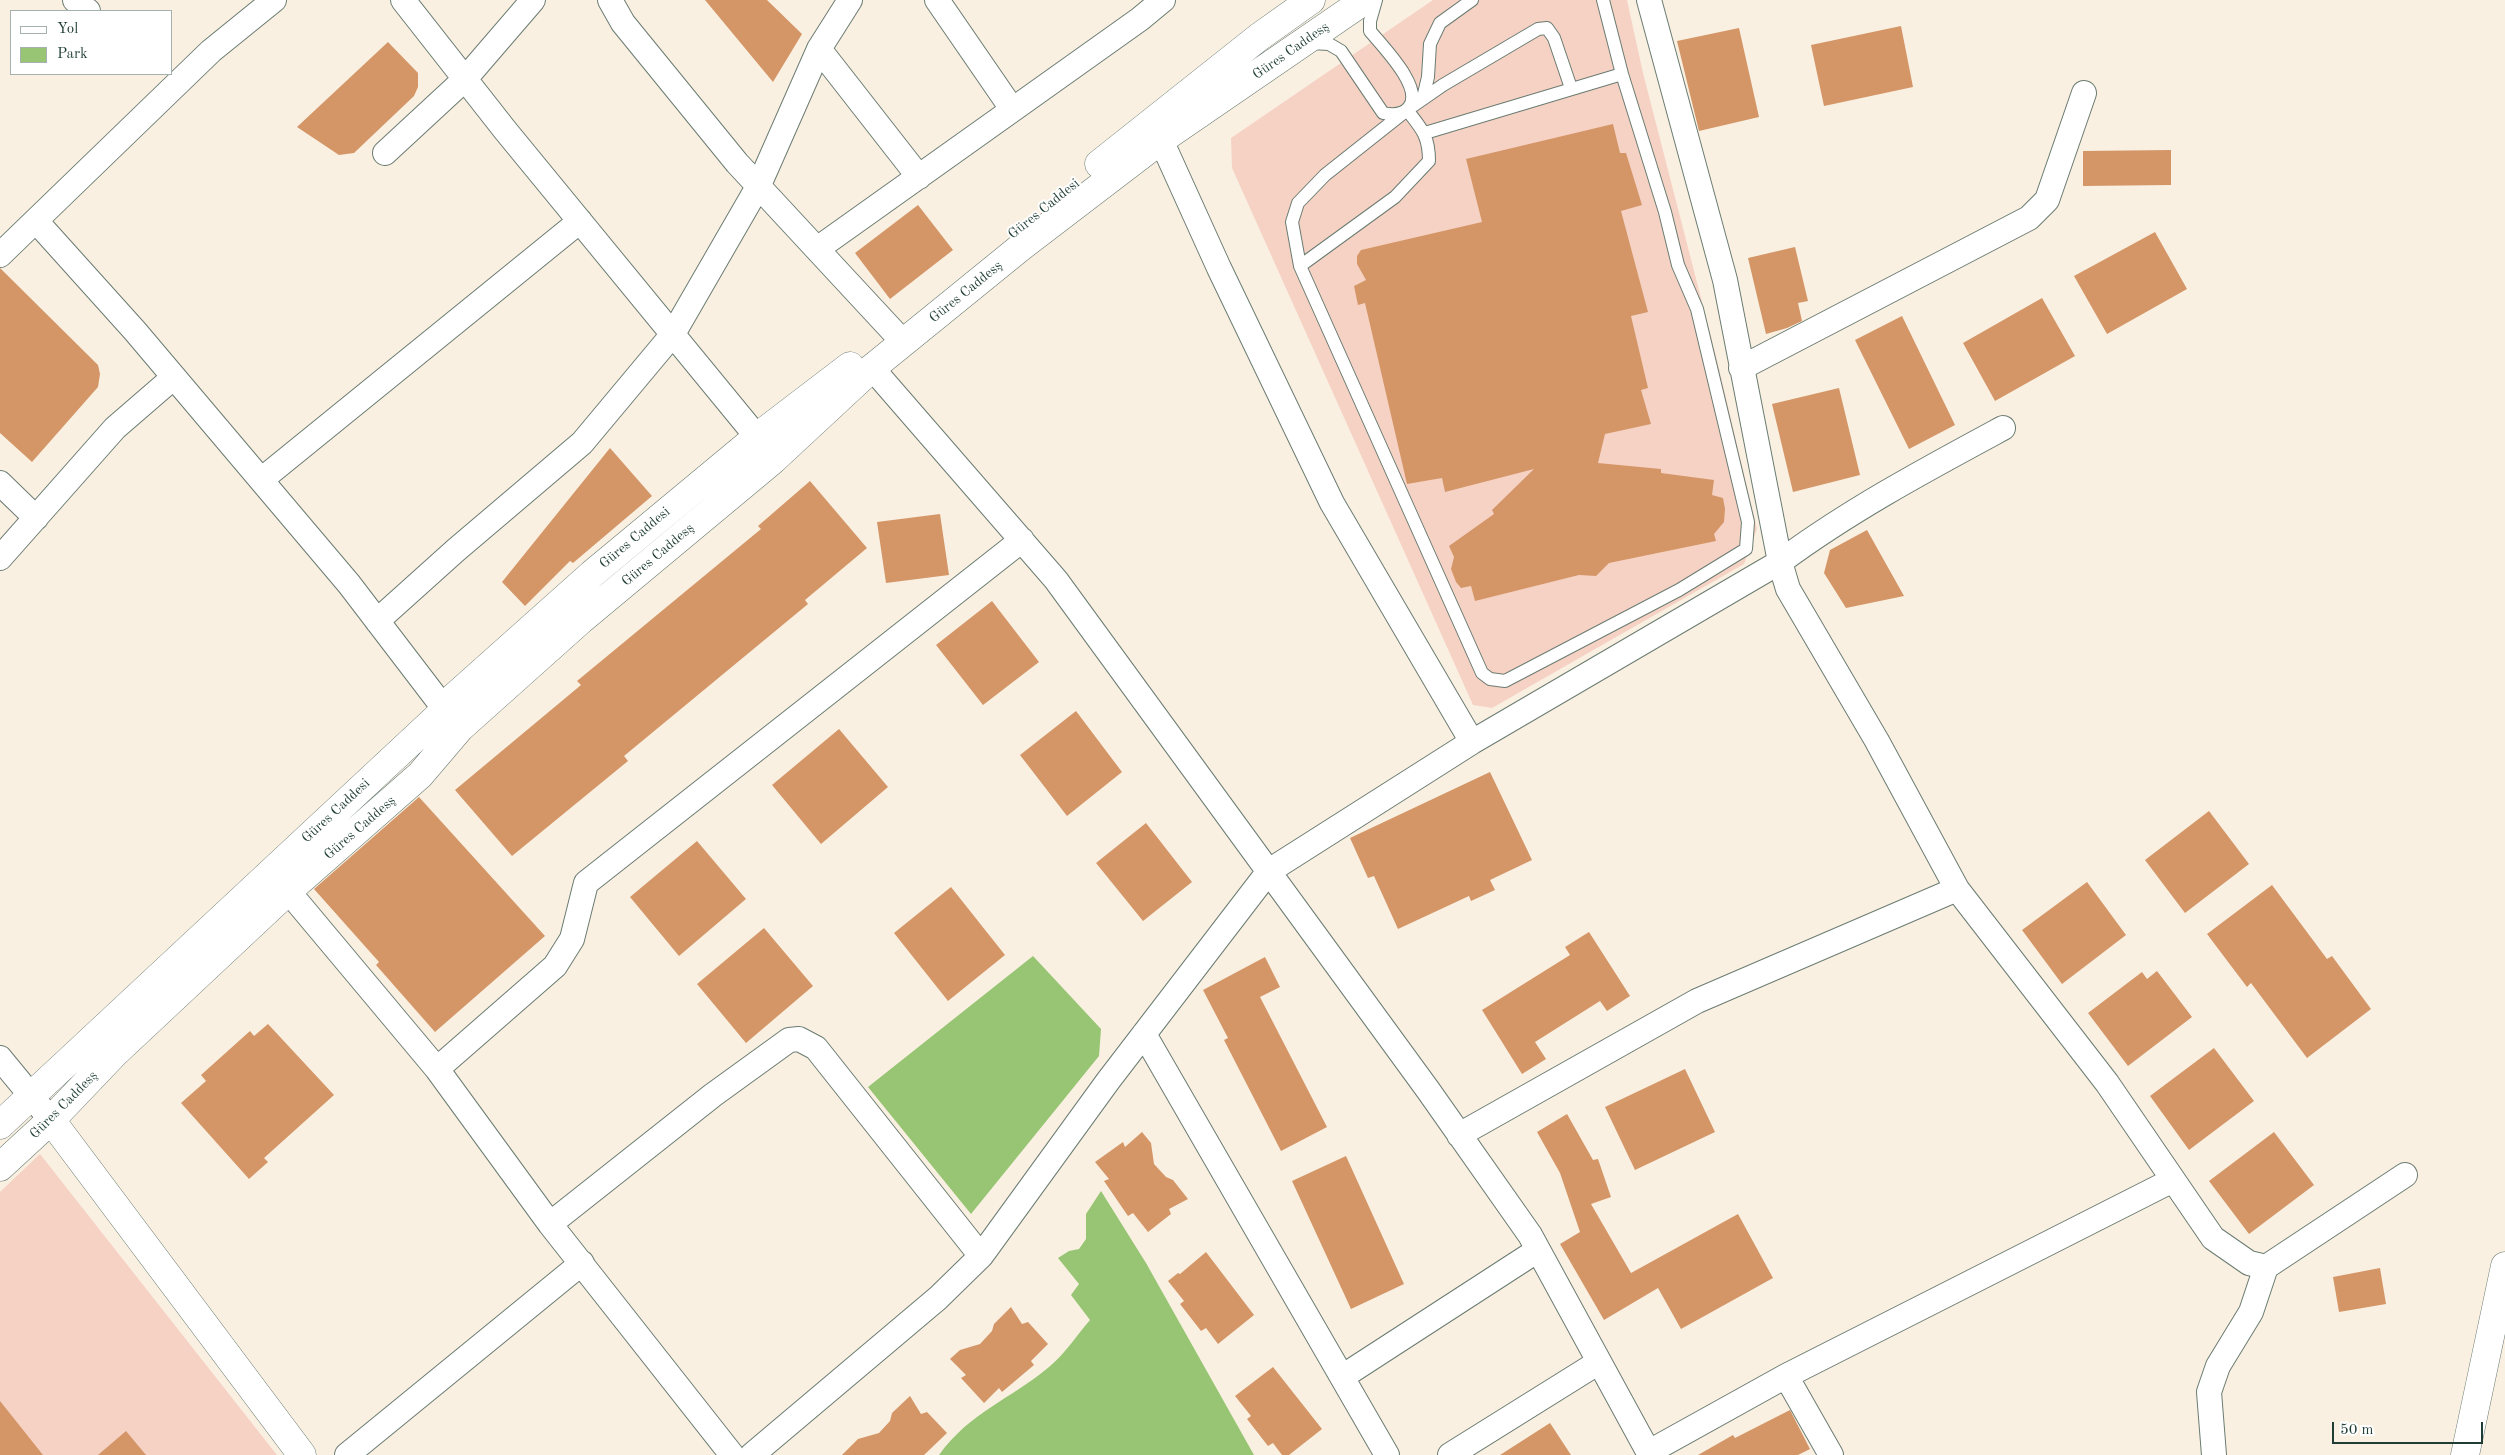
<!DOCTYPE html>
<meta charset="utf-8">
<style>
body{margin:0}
#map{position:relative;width:2505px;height:1455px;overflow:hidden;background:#f9f0e2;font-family:"Old Standard TT",serif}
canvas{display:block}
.legend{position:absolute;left:10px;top:10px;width:162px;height:65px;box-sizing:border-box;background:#fff;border:1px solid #a5b1ae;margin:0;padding:6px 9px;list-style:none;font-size:15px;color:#1f3d34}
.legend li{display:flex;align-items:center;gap:10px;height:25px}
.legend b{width:25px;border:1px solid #a5b1ae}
.scale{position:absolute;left:2332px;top:1422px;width:151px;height:22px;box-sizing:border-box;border:2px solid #1f3d34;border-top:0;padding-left:6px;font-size:15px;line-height:18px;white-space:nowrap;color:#1f3d34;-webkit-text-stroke:4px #fff;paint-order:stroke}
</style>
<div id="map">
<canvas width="2505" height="1455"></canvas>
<ul class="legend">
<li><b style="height:6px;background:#fff"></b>Yol</li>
<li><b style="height:14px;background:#97c573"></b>Park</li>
</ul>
<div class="scale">50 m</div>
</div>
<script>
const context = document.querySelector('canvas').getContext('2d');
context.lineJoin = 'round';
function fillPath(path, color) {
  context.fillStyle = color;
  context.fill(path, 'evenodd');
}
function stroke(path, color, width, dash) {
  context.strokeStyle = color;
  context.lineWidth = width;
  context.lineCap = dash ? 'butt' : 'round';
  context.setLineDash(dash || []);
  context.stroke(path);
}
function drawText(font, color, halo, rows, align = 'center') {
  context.font = font + ' "Old Standard TT",serif';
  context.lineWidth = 4;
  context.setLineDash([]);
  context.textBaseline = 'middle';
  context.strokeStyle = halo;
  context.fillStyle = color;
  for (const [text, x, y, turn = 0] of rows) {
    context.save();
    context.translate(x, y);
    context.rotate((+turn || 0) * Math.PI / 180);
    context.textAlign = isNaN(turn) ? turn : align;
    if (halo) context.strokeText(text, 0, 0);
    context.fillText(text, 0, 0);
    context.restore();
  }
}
fillPath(new Path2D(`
 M1433,0h194l16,73 74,287 40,169 -13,35 -252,144 -19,-3 -241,-537 -1,-30z
 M40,1154l237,301h-277v-263z`), '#f6d2c5');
fillPath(new Path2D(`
 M1033,956l68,73 -2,27 -128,158 -103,-127z
 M1101,1191l45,72 108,192h-315c31,-43 72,-56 110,-88 16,-13 28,-32 41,-47l-19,-25 8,-11 -21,-26 11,-7 10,-2 7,-10v-25z`), '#97c573');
fillPath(new Path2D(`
 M705,0h62l35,34 -29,48z
 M1901,26l12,61 -89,19 -13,-61z
 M1739,28l20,89 -60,14 -22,-90z
 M388,42l30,31v14l-4,9 -60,57 -15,2 -42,-28z
 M1613,124l7,29h6l16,52 -21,6 27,101 -17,4 17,72 -7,2 10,34 -46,10 -7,29 63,6v4l53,7 -2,15 11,3 2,11 -1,13 -10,12 2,7 -107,22 -13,13 -17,-1 -104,26 -4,-15 -10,2 -5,-6 -5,-13 3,-12 -5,-11 45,-32 -2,-4 42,-41 -89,23 -3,-14 -35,6 -42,-181 -7,2 -4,-19 12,-6 -9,-16v-8l4,-6 121,-28 -16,-63z
 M2171,150v35l-88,1v-35z
 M918,205l35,45 -63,49 -35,-46z
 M2155,232l32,57 -80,45 -33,-58z
 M1795,247l13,54 -10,2 4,18 -15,7 -21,6 -18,-76z
 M0,268l98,97 2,9 -2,13 -66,75 -32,-29z
 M2042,298l33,58 -80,45 -32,-58z
 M1902,316l53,109 -46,24 -54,-109z
 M1839,388l21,87 -67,17 -21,-88z
 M610,448l42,48 -79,67 -3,-2 -45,45 -23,-24z
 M810,481l57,67 -62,52 3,4 -184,152 4,5 -116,95 -57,-66 126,-105 -4,-4 184,-152 -3,-3z
 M940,514l9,61 -63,8 -9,-61z
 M1867,530l37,66 -58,12 -22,-35 6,-23z
 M992,601l47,61 -56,43 -47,-60z
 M1076,711l46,61 -55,44 -47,-61z
 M839,729l49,58 -67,57 -49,-59z
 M1490,772l42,88 -42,20 5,10 -24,11 -2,-5 -71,33 -24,-53 -6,2 -18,-40z
 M419,797l126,139 -110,96 -59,-67 3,-3 -65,-73z
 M2209,811l40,53 -64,49 -40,-53z
 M1146,823l46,59 -49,39 -47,-58z
 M697,841l49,58 -67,57 -49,-59z
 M2087,882l39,53 -64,49 -40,-54z
 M2272,885l55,74 5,-3 39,53 -64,49 -56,-75 -4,4 -40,-53z
 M951,887l54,68 -57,46 -54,-68z
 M764,928l49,58 -67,57 -49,-59z
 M1589,932l41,64 -23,15 -7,-10 -65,41 11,17 -24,15 -40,-64 88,-55 -5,-8z
 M1265,957l15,30 -20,10 67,130 -46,24 -57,-111 4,-2 -25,-48z
 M2157,971l35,46 -64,49 -40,-53 54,-41 5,7z
 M268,1024l66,71 -70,63 4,4 -19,17 -68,-76 25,-22 -5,-6 49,-44 4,5z
 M2214,1048l40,53 -65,49 -39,-54z
 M1685,1069l30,63 -80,38 -30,-63z
 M1567,1114l26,46 5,-1 13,38 -20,7 40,69 107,-59 35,64 -92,51 -23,-41 -54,32 -44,-76 20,-12 -20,-59 -23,-41z
 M1142,1132l9,11 3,21 12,13 7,3 15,19 -19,10 2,5 -23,18 -15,-19 -5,3 -24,-35 5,-2 -14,-17 28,-20 2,5z
 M2274,1132l40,53 -65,49 -40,-53z
 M1346,1156l58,128 -53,25 -59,-128z
 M1206,1252l48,63 -36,29 -12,-16 -5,3 -21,-27 4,-3 -16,-20 10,-8 2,1z
 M2380,1268l6,36 -47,8 -6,-35z
 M1011,1307l11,17 6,-2 20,22 -17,17 3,4 -32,27 -3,-4 -15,15 -23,-25 5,-3 -16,-16 10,-9 20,-6 12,-13 2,-7z
 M1273,1367l49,62 -33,26h-7l-9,-12 -5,3 -21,-27 4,-3 -16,-20z
 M910,1396l11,18 6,-2 20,21 -23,22h-82l16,-16 21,-6 11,-12 2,-8z
 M0,1401l43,54h-43z
 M1790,1410l20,39 -12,6h-100l35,-20 2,3z
 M1550,1423l21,32h-71z
 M126,1431l20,24h-48z`), '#d49667');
const lane = new Path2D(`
 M1310,43l19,1 12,7 42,62c9,2 20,2 26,-6 15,-19 -26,-60 -39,-76v-10l6,-21
 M1571,88l-17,-50 -7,-10 -9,1 -95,56 -36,25 -82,65 -27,28 -6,19 8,44 182,407 8,6 15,2 174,-91 67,-41 2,-27 -51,-213 -19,-44 -13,-53 -43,-138 -19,-74
 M1423,98l5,-21 2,-33 10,-21 32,-23
 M1425,133l197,-59
 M1300,266l95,-69 34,-36c0,-25 -7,-32 -22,-51`);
const street = new Path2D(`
 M75,0l13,11
 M403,0l102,130 252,307
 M610,0l13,23 114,140 167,180
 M937,0l75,109
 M1649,0l76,280 55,282 8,27 89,152 80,148 150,194 106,155 36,25 17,4 139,-92
 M819,49l100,128
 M1161,140l58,128 113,235 140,239
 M385,153l80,-74 68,-79
 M36,221l99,110 214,253 107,140
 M817,249l323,-230 23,-19
 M0,255l211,-204 63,-51
 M872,368l184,212 372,510 102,145 120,220
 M1741,368l288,-150 18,-18 37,-107
 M261,480l319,-259
 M0,483l36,35
 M0,558l115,-130 59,-51
 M377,621l79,-71 126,-107 91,-109 86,-149 60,-136 31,-49
 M288,891l149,178 113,155 182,231
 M1144,1034l243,421
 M0,1058l51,62
 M437,1069l118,-103 17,-27 14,-56 436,-343
 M1459,1135l238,-134 260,-112
 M550,1224l163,-129 76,-55 10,-1 17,9 165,208
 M1786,1376l45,79
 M1342,1377l196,-127
 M1649,1452l137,-76 387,-196
 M347,1455l235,-192
 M752,1455l186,-157 43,-42 127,-175 161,-210 203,-129 308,-180c70,-52 147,-93 223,-134
 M1450,1455l149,-93
 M2214,1455l-5,-63 9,-26 33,-54 15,-45`);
const secondary = new Path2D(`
 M1099,164l160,-127 52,-37
 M51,1120l251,335
 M0,1125l445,-415 8,-12 139,-124 165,-137 93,-71
 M0,1167l51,-47 63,-66 174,-163 132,-116 40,-47 122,-109 191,-159 99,-92 149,-121 140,-107 204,-140`);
const highway = new Path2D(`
 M2465,1455l40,-189`);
stroke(lane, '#6b7c71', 14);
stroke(street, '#6b7c71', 26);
stroke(secondary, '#6b7c71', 29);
stroke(highway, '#6b7c71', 29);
stroke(lane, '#fff', 12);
stroke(street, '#fff', 24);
stroke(secondary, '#fff', 28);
stroke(highway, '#fff', 28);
drawText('14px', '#1f3d34', '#fff', [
 ["Güres Caddesş",1291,51,-35],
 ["Güres Caddesi",1044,209,-39],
 ["Güres Caddesş",966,292,-39],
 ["Güres Caddesi",635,538,-40],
 ["Güres Caddesş",658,555,-40],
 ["Güres Caddesi",336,811,-43],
 ["Güres Caddesş",360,828,-41],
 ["Güres Caddesş",64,1105,-45]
]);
</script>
